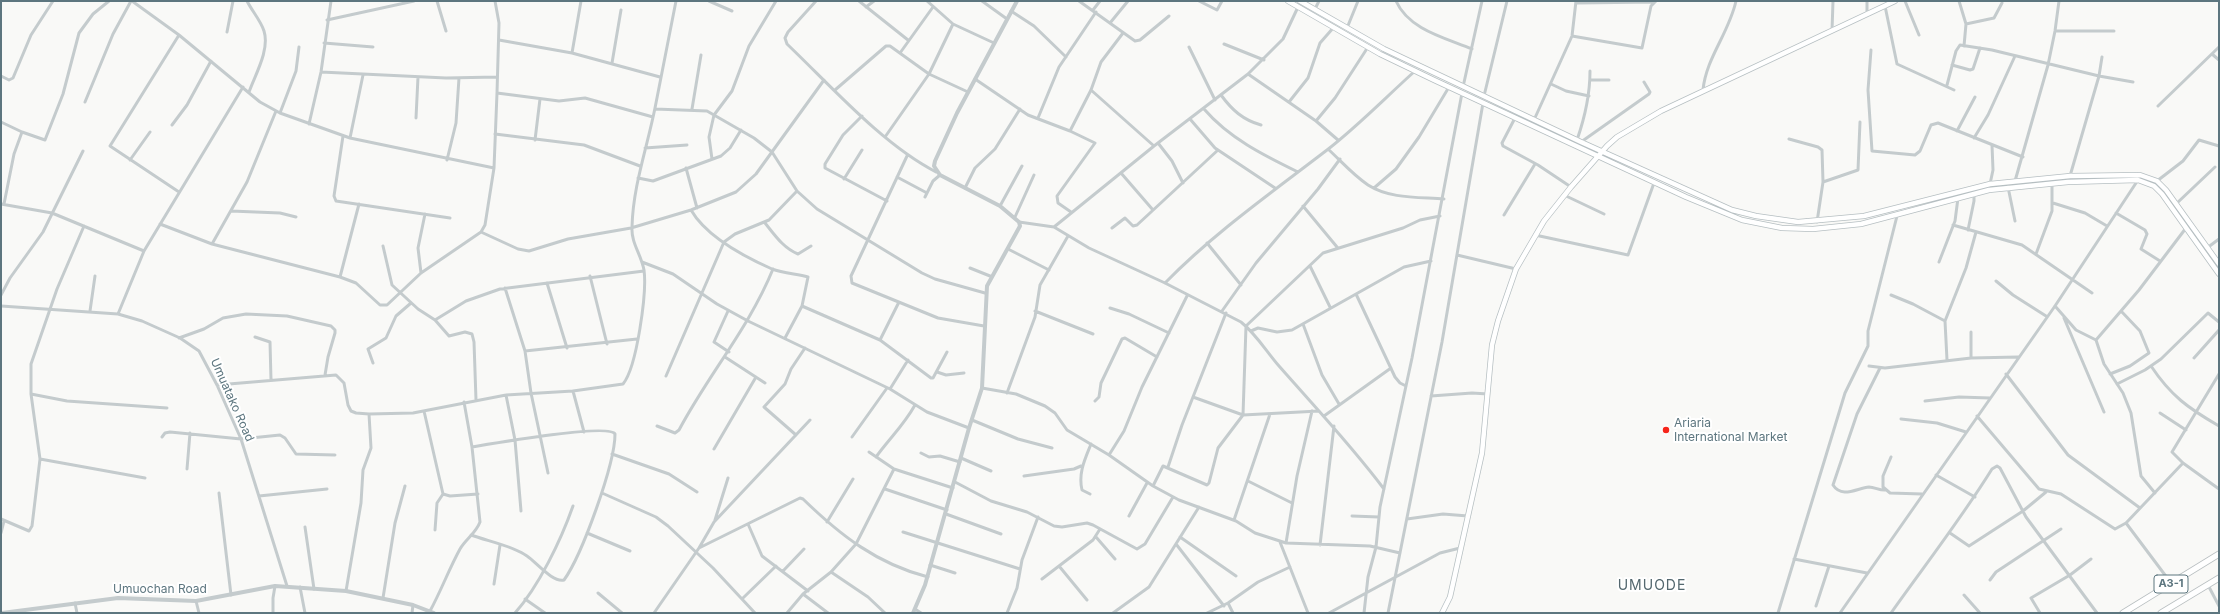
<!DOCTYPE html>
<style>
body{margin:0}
#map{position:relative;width:2220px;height:614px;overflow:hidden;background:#f9f9f7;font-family:Inter,sans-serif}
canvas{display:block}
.frame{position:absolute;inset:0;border:2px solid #5d767f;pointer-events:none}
</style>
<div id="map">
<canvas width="2220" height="614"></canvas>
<div class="frame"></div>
</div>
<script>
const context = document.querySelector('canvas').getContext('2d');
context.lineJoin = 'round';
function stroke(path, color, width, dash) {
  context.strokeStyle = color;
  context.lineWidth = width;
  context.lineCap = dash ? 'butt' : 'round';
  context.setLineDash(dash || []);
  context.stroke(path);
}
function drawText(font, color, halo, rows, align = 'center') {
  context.font = font + ' Inter,sans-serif';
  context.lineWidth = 4;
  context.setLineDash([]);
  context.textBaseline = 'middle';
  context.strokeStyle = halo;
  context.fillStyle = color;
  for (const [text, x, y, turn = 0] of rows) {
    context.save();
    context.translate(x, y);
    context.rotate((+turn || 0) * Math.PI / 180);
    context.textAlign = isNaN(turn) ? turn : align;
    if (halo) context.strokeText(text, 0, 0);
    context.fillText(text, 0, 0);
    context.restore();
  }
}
const secondary = new Path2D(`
 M1288,1l92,53 54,26 252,117 56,23 40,8 31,1 48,-5 128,-34 79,-8 70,-2 16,6 8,8 57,80
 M1300,1l84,48 197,93 151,68 24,6 42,6 66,-6 126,-32 80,-8 70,-1 17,6 9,9 53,74
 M1442,613l8,-16 32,-144 10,-108 6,-24 18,-52 28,-48 27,-34 36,-41 10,-9 44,-26 234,-110`);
const trunk = new Path2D(`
 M2123,613l96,-59
 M2161,613l58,-35`);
stroke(secondary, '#b6bfc2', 6);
stroke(trunk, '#b9bfc1', 7);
stroke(new Path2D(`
 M132,1l47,34 81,67 20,11 70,25 144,30
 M247,1c5,10 14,20 17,30 6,19 -9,44 -15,61
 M437,1l9,30
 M709,1l23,10
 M816,1l-28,31 -3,6 2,6c45,43 95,100 149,128
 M859,1l49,39
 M927,1l26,23 41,19
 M982,1l25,18
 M1079,1l56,40 5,-1 29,-24
 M1199,1l18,9 5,-9
 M1396,1c13,29 50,37 76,48
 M1867,1v13
 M1905,1l14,34
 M1959,1l7,23 -2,22
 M1576,3l79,-1
 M1885,6l12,58 57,26
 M866,7l8,-6
 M1315,9l4,-8
 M1093,10l7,-9
 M1011,11l23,15 32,31
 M327,20l87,-19
 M1110,23l18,-22
 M1966,24l28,-6 8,-15
 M1347,28l11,-27
 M1832,31l1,-30
 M2055,31h59
 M227,32l6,-31
 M179,35l-69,111 69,46
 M1572,36l70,12 9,-42 5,-5
 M499,40l73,13 88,24
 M324,43l49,4
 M1224,44l40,16
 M1189,47l26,53
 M1871,50l-3,40 4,61 43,4 5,-4 11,-26 7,-2 85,34
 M572,53l9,-52
 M900,53l33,-46
 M2212,54l7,6
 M612,63l9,-53
 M1952,65l18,5 3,-1 7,-21
 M321,72l125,6 51,-1
 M1248,74l68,47 19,-23 33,-51
 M1,76l8,4 4,-2 18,-43 22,-34
 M975,79l53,36 42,16 25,12 -38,53 1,7 13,9
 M1590,80h19
 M1551,84l15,7 23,5
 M1947,85l9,-34 4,-6 32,5 107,26 34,6
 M1463,87l19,-86
 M835,90l51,-44h4l39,28 39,18
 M1091,90l63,56
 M1703,90c3,-32 26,-57 33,-89
 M497,93l62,8 26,-3 68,19
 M1221,95c11,15 22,25 40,30
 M1484,96l23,-95
 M85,102l28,-68 18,-33
 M1289,102l19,-24 12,-35 14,-16
 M2158,106l61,-59
 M655,109l52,2 47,27 18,14 25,39 20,18 105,64 13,6 50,14
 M692,109l9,-54
 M1204,109c25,29 59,46 94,63
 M280,113l16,-42 3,-24
 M862,116l-19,19 -18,29v4l62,33
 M416,118l2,-41
 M1038,118l21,-51 37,-55
 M1515,118l-13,25 1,3 35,19 33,22
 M1190,119l25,29 60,40
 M1534,120l38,-84 4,-35
 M1316,121l22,19
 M1,122l21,10 23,8 18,-46 16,-61 14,-19 16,-13
 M309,124l12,-52 10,-71
 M172,125l15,-20 24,-44
 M1070,131l21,-41 10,-28 22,-29
 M1957,131l18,-34
 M495,134l89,11 56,21
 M343,136l-9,60 2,5 114,17
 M885,137l44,-63 24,-50
 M350,138l13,-63
 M1974,138l14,-23 27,-59
 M1789,139l29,8 4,3 1,32 -6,40
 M535,140l5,-41
 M1577,140c8,-23 13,-45 13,-69
 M1581,142l68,-48 1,-2 -6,-10
 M1158,143l14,18 11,22
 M645,148l42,-3
 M1328,149c13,12 25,26 40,36 22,14 50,12 76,14
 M907,156l-56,120 1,7 86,35 46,8
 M712,159l-3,-22 5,-22 18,-24 17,-45 27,-45
 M130,160l20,-28
 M447,160l9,-37 3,-45
 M686,168l11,40
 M1121,173l32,37
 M2070,176l29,-100 3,-19
 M897,177l30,16
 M638,178l15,3 68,-25 9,-8 11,-18
 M844,179l18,-29
 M2015,181l33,-116 7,-34 4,-30
 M2157,181l26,-20 16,-21 20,6
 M1823,182l35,-12 2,-48
 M1990,184l3,-14 -1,-25
 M2008,187l7,34
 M965,188l10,-20 20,-19 25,-40
 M1374,188l22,-19 23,-32 30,-50
 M1564,195l40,19
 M925,197l8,-16 7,-6
 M2053,203l32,10 22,13
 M1,204l51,9 92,38
 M4,204l10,-50 8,-22
 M2176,204l39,-37
 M1000,206l22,-40
 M1303,206l34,41
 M691,210c15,26 54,47 81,59 11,4 24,5 36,8l-6,29 -17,32
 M231,211l49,2 16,4
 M2116,213l29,17 2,4 -6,15 19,12
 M1504,215l31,-51
 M1015,217l19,-42
 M1019,222l35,5 35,21 76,35 76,39c15,12 25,29 38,44 36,41 72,79 105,123
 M765,223c9,11 18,25 33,31l13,-8
 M160,224l52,20 128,33 16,6 24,22h7l34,-32 60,-41 4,-7 9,-57 3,-75 2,-70 -4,-22
 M1953,225l69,20 70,48
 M1054,227l100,-81 94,-72 35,-35 15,-32
 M1112,228l13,-10 8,8 4,-1 81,-75
 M1968,230l6,-29v-5l-3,-1
 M481,232l37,17 11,2 39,-12 63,-11 60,-18 45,-18 20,-18 68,-94
 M1535,235l93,20 26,-72
 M1207,243l34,42
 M212,244l35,-62 29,-71
 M383,246l9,39 26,24 17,11 14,16 16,-4 7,2 2,8 2,58
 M2207,248l12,-9
 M1008,249l41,21
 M2036,254l16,-43v-28
 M1457,255l59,14
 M642,262l31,12 44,30 31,17 142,68 37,23 42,16
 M1939,262l16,-41 3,-23
 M1310,266l20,41
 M970,268l20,8
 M421,273l-3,-25 7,-34
 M590,276l17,68
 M340,277l19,-73
 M1996,281l17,14 33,21
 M547,283l20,65
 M1165,283c49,-50 106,-90 162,-133 31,-24 59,-53 88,-79
 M505,288l20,63 6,42 17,80
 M1356,294l39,83 5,6 6,3
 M1,295l9,-17 33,-46 40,-81
 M1891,295l22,9 32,17
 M1,306l117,8 24,7 38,17 19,13 18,34 24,54 46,147
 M802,306l78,34 51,38h2l14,-26
 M2055,306l21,24 20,10
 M1110,308l19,6 40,19
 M90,311l5,-35
 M728,311l-14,31 15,10
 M1035,311l58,23
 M1222,311l34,-48 62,-74 22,-30
 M118,314l26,-63 99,-164
 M2064,318l40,94
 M435,320l31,-19 34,-12 144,-18
 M1303,324l19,51 17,29
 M1251,331l7,-3 19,4 15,-2 112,-63 27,-6
 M255,337l15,5 1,38
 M179,338l25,-9 19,-11 23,-4 41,2 44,10 4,4v3l-7,24 -3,18
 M880,340l19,-38
 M525,351l112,-12
 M725,357l40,26
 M1971,358v-26
 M2194,358l25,-28
 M1947,360l-2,-39 21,-53 10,-36
 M373,363l-5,-14 18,-11 10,-22 15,-13
 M1869,366l16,2 86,-10 47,-1
 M2151,366c20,30 37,42 68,60
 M1880,368l-23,46 -24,71c9,14 24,3 36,2 6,0 11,4 17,3
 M937,372l9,3 18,-2
 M2006,374l62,81 72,53
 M2110,374l20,-8 19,-13 -9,-22 -19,-20
 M2219,374l-47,78 11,11 36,26
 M666,376l58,-134 11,-8 34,-14 28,-29
 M2117,384l28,-14 16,-11 47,-46 11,9
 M217,385l119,-10 8,8 4,22 3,6 5,2 13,1 44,-1 93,-18 67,-4 50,-7c14,-17 24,-92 21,-114 -3,-16 -13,-27 -12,-43 1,-41 15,-79 23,-119 7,-36 14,-71 21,-107
 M982,388l34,6 29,12 10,7 12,17 42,25 44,31 26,14 57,21 19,12 31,10 84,3 30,7
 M890,389l18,-29
 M573,391l11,41
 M1007,393l28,-76 5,-32 28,-49
 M31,394l36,7 100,7
 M506,395l9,45 6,71
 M1431,396l41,-3 16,1
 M1193,397l50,18 76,-4
 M1095,401l4,-4 2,-14 21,-44 3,-1 32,19
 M1925,401l34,-4 31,1
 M424,411l19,83 7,2 28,-2
 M2160,413l26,17
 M1324,416l67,-48
 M1977,416l62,73 22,5 54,35 11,-6 57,-60
 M1901,419l36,4 29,9
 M972,420l46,19 34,9
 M657,426l18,7 4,-3c29,-55 70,-102 94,-161
 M796,435l-32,-28 21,-23 6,-15 14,-21
 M162,437l3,-4 5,-1 71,7 39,-4 5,3 11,16 39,1
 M852,437l35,-49
 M714,449l42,-72
 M869,452l25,17 59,19
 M921,453l8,4 11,-1 20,6
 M612,454l57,20 28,18
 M1109,455l15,-24 18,-44 45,-91
 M876,457c13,-18 28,-32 39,-52
 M1891,457l-8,19v11l7,6 32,1
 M961,458l30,13
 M40,459l105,19
 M1168,467l14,-42 44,-112
 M187,469l3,-36
 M1936,475l39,22
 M1024,476l50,-7 7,-3
 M1248,481l44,22
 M955,482l36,19 36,11 27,14 8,1 25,-4 6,2 44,24 8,-5 28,-47
 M1153,486l10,-20 44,19 2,-2 9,-35 25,-33 3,-89 77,-73 80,-25 17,-8 20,-4
 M885,489l62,21
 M219,493l12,102
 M602,493l54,24 12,9 45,42 42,45
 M2155,493l-14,-17 -10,-63 -8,-20 -19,-29 -8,-24 43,-50 47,-62
 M1090,494l-8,-4c-4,-17 3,-31 9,-46
 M259,496l68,-7
 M946,514l55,20
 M1129,516l18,-33
 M1352,516l27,1
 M1,519l28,12 3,-5 8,-67 -9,-65v-30l26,-75 27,-63
 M1407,519l36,-5 25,2
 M715,520l13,-42
 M1234,520l36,-106
 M827,522l26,-43
 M2126,523l45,60
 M748,524l14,32 46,35
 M305,527l9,62
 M435,530l2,-27 6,-9
 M903,532l117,37
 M1,533l3,-12
 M587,533l43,18
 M1950,533l19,13 54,-35 23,-19
 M471,535c16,6 43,11 56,21 9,6 26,27 37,24 18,-25 51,-116 51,-146 -6,-11 -125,10 -143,13
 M1096,537l19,22
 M1180,537l56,39
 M1280,542l28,71
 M1286,543l11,-67 15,-65
 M1176,544l48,62
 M1320,545l14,-119
 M699,548l15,-26 96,-102
 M1794,559l73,14
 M930,565l25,8
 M1059,566l28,34
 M783,571l21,-22
 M831,572l37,25 17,16
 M1042,579l51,-39 7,-11
 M1990,580l6,-8 65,-43
 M494,584l6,-39
 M2208,585l11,21
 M300,587l5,26
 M346,591l15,-88 2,-33 8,-22 -2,-34
 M598,593l24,20
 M803,594l25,19
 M1964,595l16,18
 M383,598l12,-75 10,-37
 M743,598l33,-32
 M525,599l20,14
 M196,601l3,12
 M75,603l2,10
 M1228,603l5,10
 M1816,606l13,-40
 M915,609l6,4
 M430,611c11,-20 19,-42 30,-62 6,-10 16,-16 20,-27l-8,-75 -8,-45
 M273,613v-15l2,-12
 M412,613l1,-8
 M515,613c24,-27 46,-73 58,-107
 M654,613l45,-65 101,-50 3,1c37,36 74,65 125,78
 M787,613l16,-19 28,-22 25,-28 38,-75
 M1007,613l10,-25 5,-28 16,-43
 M1113,613l36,-26 50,-80
 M1207,613l21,-10 30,-21 32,-15
 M1329,613l111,-60 20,-5
 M1364,613l4,-36 8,-30 4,-40 32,-149 50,-265
 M1388,613l54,-271 41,-239
 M1778,613l67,-220 23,-47v-15l29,-115
 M1840,613l215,-307 83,-126
 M1891,613c34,-48 70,-94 101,-144l5,-3 3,2 26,49 71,96
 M2040,613l-9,-15 39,-23 21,-16`), '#c4cbcd', 3);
stroke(new Path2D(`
 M2,613l116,-15 78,3 79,-15 71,5 67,14 21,8
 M913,613l12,-28 44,-157 13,-40 5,-102 33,-60 -1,-4 -19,-16 -60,-31 -6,-9 1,-5 22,-48 60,-112`), '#c4cbcd', 4);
stroke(secondary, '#fff', 4.5);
stroke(trunk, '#fff', 5.5);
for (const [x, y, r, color] of [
 [1666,430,4,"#f6251a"]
]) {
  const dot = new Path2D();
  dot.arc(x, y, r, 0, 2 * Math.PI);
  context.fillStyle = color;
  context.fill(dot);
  stroke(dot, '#fff', 1.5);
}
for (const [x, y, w] of [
 [2171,584,34]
]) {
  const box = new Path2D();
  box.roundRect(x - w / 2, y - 9, w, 18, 3);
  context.fillStyle = '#fff';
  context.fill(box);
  stroke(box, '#5d767f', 1);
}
drawText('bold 11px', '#5d767f', null, [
 ["A3-1",2171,584]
]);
drawText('12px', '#5d767f', '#fff', [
 ["Umuatako Road",232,400,66],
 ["Umuochan Road",160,589]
]);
drawText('12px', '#5d767f', '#fff', [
 ["Ariaria",1674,423],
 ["International Market",1674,437]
], 'left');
context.letterSpacing = '1px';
drawText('14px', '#54686f', '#fff', [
 ["UMUODE",1652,586]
]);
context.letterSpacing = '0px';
</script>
